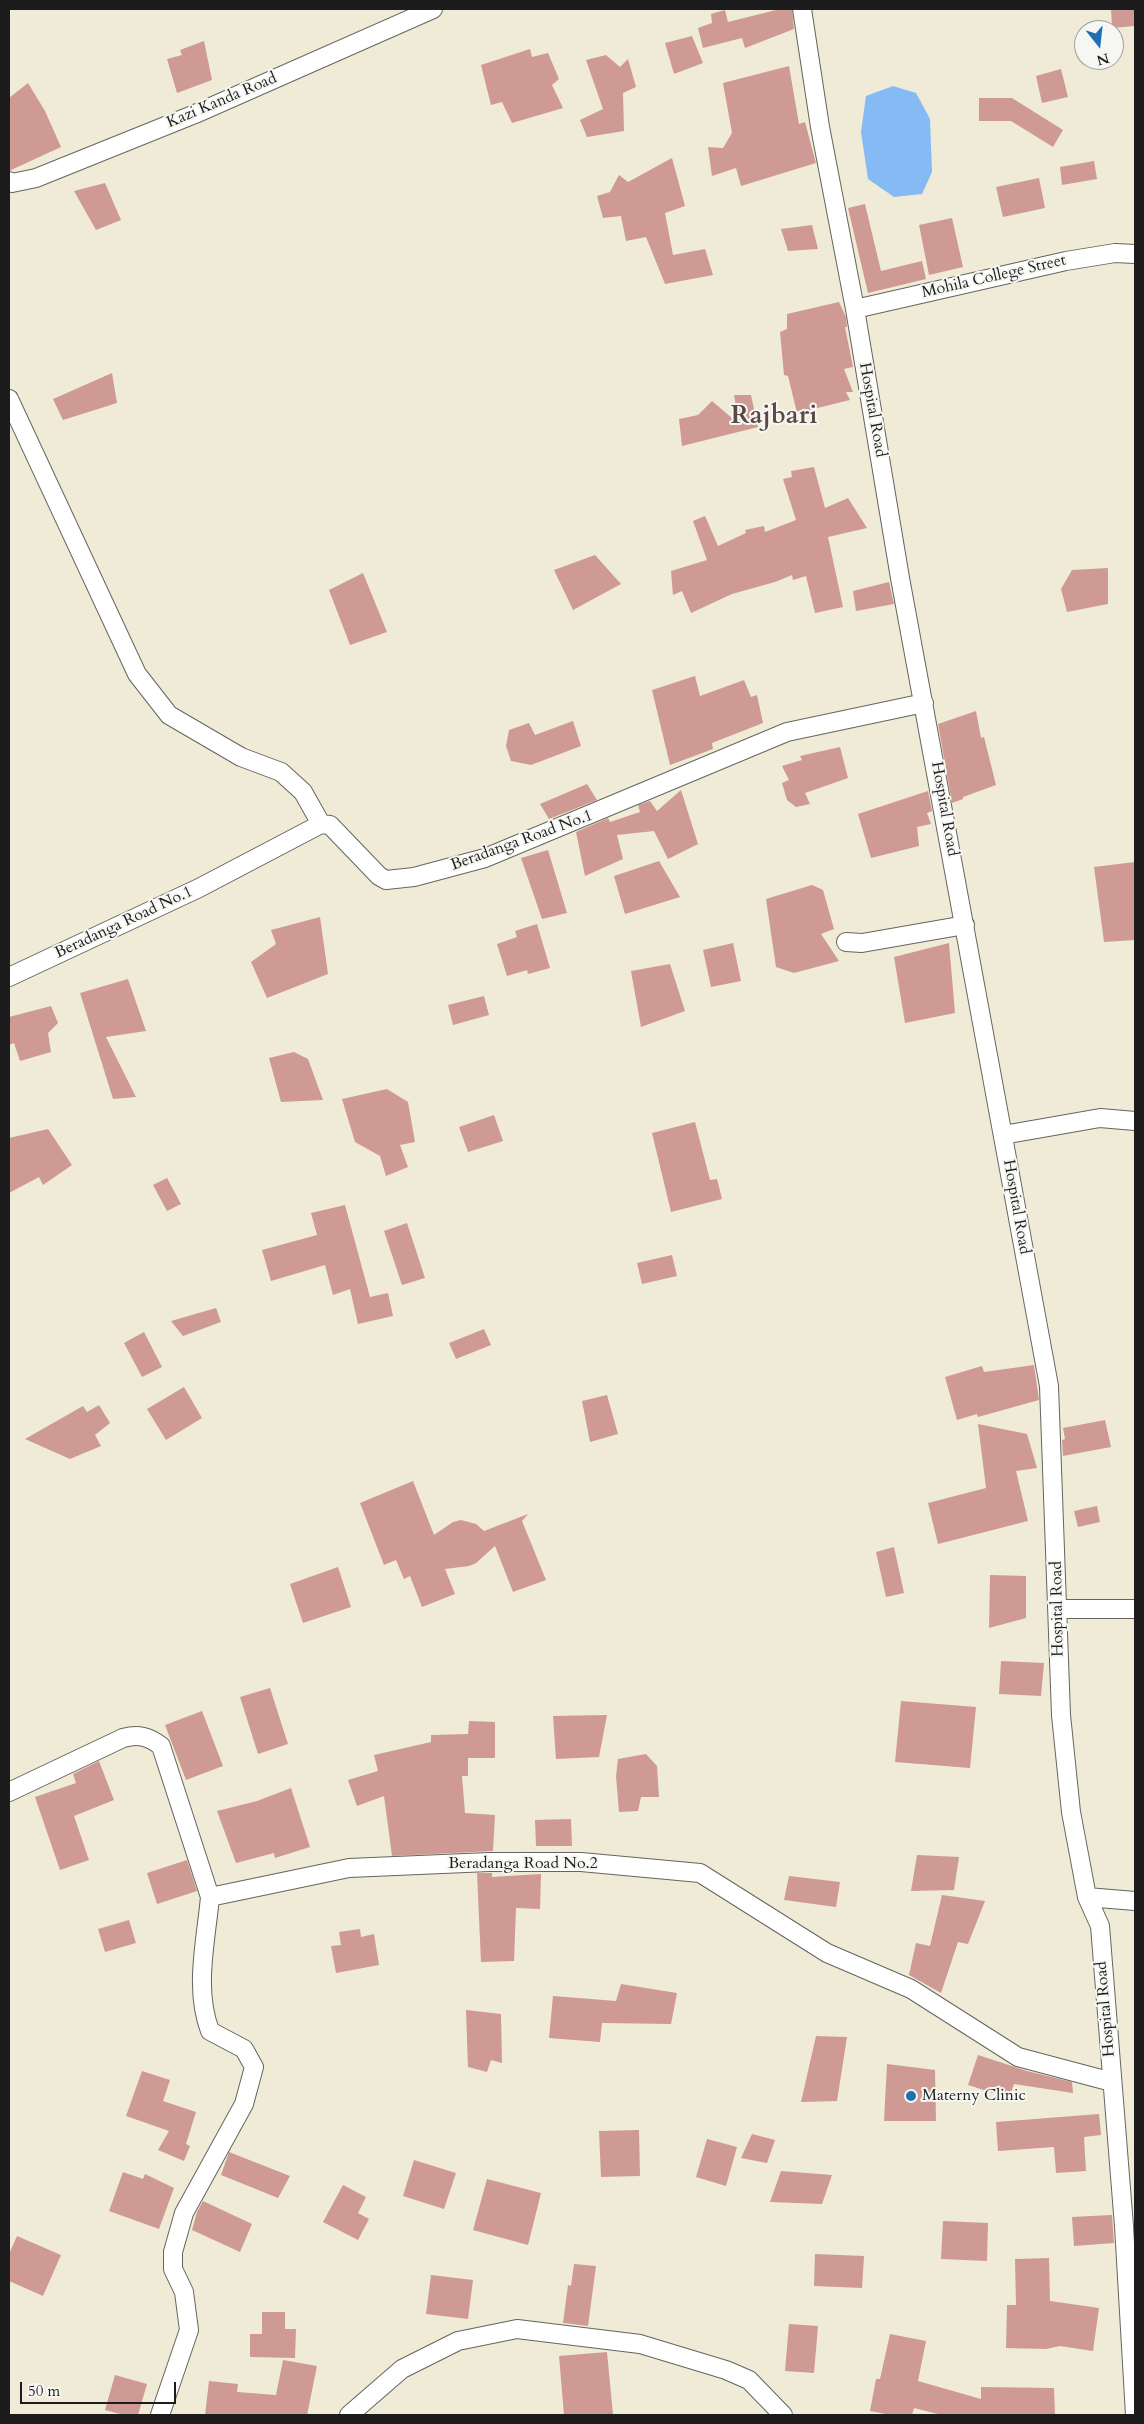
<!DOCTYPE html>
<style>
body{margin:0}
#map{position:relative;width:1144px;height:2424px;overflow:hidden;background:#efebd7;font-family:Cardo,serif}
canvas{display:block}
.frame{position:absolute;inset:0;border:10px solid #1c1c1c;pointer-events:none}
.north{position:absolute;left:1074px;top:20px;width:50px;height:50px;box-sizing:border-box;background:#f6f6f2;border:1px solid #9f9f9c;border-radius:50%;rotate:164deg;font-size:14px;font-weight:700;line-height:20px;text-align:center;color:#1c1c1c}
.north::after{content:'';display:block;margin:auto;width:18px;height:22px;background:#1f6fb2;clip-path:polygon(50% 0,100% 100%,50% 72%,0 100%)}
.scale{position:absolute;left:20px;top:2382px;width:156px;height:22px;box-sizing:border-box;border:2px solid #1c1c1c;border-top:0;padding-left:6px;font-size:15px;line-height:18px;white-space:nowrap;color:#1c1c1c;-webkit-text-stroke:4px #f6f6f2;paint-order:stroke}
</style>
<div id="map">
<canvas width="1144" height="2424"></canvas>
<div class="frame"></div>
<div class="north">N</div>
<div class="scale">50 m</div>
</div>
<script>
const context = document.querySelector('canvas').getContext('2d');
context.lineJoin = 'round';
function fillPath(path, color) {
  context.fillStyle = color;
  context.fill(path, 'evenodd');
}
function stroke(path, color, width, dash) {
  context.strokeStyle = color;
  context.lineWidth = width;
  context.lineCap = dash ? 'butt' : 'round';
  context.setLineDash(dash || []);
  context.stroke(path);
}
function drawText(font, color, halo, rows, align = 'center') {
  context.font = font + ' Cardo,serif';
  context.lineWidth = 4;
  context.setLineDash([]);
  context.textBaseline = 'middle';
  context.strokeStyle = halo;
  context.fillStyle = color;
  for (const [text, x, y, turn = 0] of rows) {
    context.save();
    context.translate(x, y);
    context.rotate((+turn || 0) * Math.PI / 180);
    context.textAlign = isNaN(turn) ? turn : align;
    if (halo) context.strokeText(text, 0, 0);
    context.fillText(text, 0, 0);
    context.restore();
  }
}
fillPath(new Path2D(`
 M893,86l23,7 14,26 2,53 -10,22 -28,3 -26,-18 -7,-47 5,-36z`), '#85baf4');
fillPath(new Path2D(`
 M780,9h12l2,20 -49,19 -3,-10 -39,10 -5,-20 14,-5 -1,-9 14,-4 3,12z
 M1111,9h24v17l-23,2z
 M692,36l11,27 -29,11 -9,-31z
 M204,41l8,39 -35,13 -10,-34 15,-4 -2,-5z
 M530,49l2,8 16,-4 11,26 -7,6 11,23 -51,15 -10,-21 -11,3 -10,-40z
 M606,55l14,12 8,-8 8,28 -13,6 1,38 -37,6 -7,-17 23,-11 -17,-49z
 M789,66l10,58 6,-2 11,41 -75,23 -5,-18 -24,8 -4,-29 15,1 9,-15 -9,-50z
 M1061,69l7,28 -26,6 -6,-27z
 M28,83l17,28 16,36 -52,24v-73z
 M979,98h33l51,32 -10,17 -42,-26h-32z
 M672,158l13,48 -20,7 8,42 32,-6 8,26 -48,9 -19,-47 -20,4 -5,-25 -18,2 -6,-22 13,-4 9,-17 9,7z
 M1094,161l3,18 -35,6 -2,-18z
 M1039,178l6,30 -42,9 -7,-30z
 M105,183l16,37 -25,10 -22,-39z
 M865,204l16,67 41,-10 4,18 -58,14 -20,-85z
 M952,218l11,49 -34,8 -10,-50z
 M812,225l6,24 -30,2 -7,-22z
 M839,302l7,15 1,10h-2l8,40 -9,2 9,23h-7l4,8 -53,13 -9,-37 -4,-1 -4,-43 7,-3v-15z
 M112,373l5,30 -54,17 -10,-21z
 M734,395h17l7,32 -76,19 -3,-27 19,-4 14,-14 27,23z
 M814,467l11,41 23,-10 19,30 -39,9 15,70 -28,6 -9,-37 -13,4 -1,-5 -17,7 -43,12 -41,19 -9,-22 -9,4 -2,-24 36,-11 -14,-39 12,-5 13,30 28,-13 -1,-3 19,-4 1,6 31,-12 -13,-41 9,-2 -1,-6z
 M595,555l26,29 -48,26 -19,-40z
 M1108,568v36l-41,8 -6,-23 11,-19z
 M363,573l24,59 -37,13 -21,-55z
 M889,582l5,22 -38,7 -3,-20z
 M695,676l5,20 44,-16 7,17 6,-2 6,28 -51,20 1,6 -43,16 -18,-75z
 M976,711l5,27 3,-1 12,48 -33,12v2l-11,4 -14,-79z
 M573,721l8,25 -50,19 -20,-4 -5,-15 3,-16 20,-7 6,12z
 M840,747l8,31 -43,15 5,11 -14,3 -9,-7 -5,-17 7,-3 -7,-14 20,-6 -2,-4z
 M587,784l10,16 -48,19 -9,-15z
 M681,790l17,54 -30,15 -14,-28 -37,4 6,24 -38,17 -9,-44 32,-14 2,4 30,-10 -2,-7 12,-4 7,10z
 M928,791l4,20 -5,2 4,11 -14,3 2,19 -48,12 -13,-44z
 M548,850l19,63 -25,6 -21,-61z
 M659,861l21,36 -55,17 -11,-38z
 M1135,862v78l-31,2 -10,-75z
 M812,885l11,5 11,39 -13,5 18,27 -45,12 -18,-6 -10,-68z
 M320,917l8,57 -61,24 -16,-36 25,-18 -5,-14z
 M537,924l13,44 -22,6 -1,-4 -20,6 -10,-32 20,-7 -2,-6z
 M733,943l8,38 -30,6 -8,-37z
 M949,943l6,70 -50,10 -11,-66z
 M670,964l15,47 -44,16 -10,-56z
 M128,979l18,52 -40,6 30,60 -23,2 -33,-106z
 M484,996l5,19 -36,10 -5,-20z
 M51,1006l7,17 -10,10 3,19 -31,9 -6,-18 -5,2v-28z
 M294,1052l14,7 15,41 -42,2 -12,-44z
 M387,1089l21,13 7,40 -15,3 8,22 -22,9 -6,-20 -25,-14 -13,-43z
 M494,1115l9,26 -35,11 -9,-25z
 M695,1122l15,58 7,-1 5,20 -51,13 -19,-79z
 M48,1129l24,36 -29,20 -4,-8 -30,16v-55z
 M167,1178l14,26 -14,7 -14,-26z
 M345,1205l25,92 18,-4 5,23 -35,8 -8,-35 -17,6 -8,-30 -54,16 -9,-31 55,-15 -6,-22z
 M407,1223l18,55 -23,7 -18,-54z
 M672,1255l5,21 -35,8 -5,-21z
 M216,1308l5,14 -38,14 -12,-15z
 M484,1329l7,16 -35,14 -7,-16z
 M144,1332l18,35 -20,10 -18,-34z
 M1034,1365l5,35 -61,17 -1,-3 -20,6 -12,-43 37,-11 2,6z
 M184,1387l18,31 -36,22 -19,-31z
 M607,1395l11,39 -28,8 -8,-41z
 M99,1405l11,18 -15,12 6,11 -31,13 -45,-20 58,-33 4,6z
 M1105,1420l6,27 -48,9 -1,-16 3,-1 -2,-11z
 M978,1424l49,10 10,34 -21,3 12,50 -90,23 -10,-41 58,-15z
 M413,1481l21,54 19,-13 8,-2 15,4 8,7 44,-17 -6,7 24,59 -33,12 -18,-46 -19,17 -7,3 -24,3 10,25 -33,13 -12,-31 -6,3 -8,-19 -12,5 -24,-62z
 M1097,1506l3,16 -22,5 -4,-16z
 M894,1547l10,46 -18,4 -10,-45z
 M338,1567l13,40 -48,16 -13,-39z
 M990,1575l36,1v42l-37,10z
 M1001,1661l43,2 -3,33 -42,-2z
 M270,1688l18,56 -30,10 -18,-57z
 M901,1701l75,6 -6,61 -75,-6z
 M202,1711l21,55 -37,14 -21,-55z
 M607,1715l-8,42 -43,2 -3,-43z
 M469,1721l26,1v36h-27v18h-6l3,37 30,2 -2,36 -101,5 -8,-60 -27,10 -9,-26 30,-9 -4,-16 57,-13v-7l37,-1z
 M646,1754l11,12 2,31h-18l-3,14 -19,1 -3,-36 2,-17z
 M99,1761l15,39 -40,16 15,44 -29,10 -25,-73 41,-14 -3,-9z
 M291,1788l19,59 -35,11 -1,-5 -38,10 -19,-52 40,-10z
 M571,1819l1,27h-36l-1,-26z
 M917,1855l42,2 -5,33 -43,1z
 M187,1860l10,31 -40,13 -10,-31z
 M477,1873h15v4l49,-3 -1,35 -24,-1 -2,53 -33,1z
 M789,1876l51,6 -4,25 -52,-7z
 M942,1895l43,6 -17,43 -10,-2 -17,51 -32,-18 7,-32 14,3z
 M129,1920l7,23 -31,9 -7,-23z
 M360,1929l1,8 13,-3 5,31 -43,8 -5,-27 10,-1 -2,-13z
 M621,1984l56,9 -6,31 -69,-1 -2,19 -51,-4 4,-42 63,5z
 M466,2010l35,4 1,49 -11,-3 -4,12 -19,-5z
 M816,2036l31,1 -10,64 -36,1z
 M978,2055l49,16 45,11 1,11 -59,-9 -5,14 -41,-13z
 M887,2064l48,6 1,51h-52z
 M142,2071l28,9 -7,21 33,11 -10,32 4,2 -6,15 -26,-11 11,-19 -43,-15z
 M1099,2114l2,21 -17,2 2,34 -30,2 -2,-26 -56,4 -2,-29z
 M639,2130l1,46 -39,1 -2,-46z
 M752,2134l23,6 -8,23 -26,-5z
 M707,2139l30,8 -11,39 -30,-9z
 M229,2152l61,24 -12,22 -57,-23z
 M414,2160l42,13 -12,36 -41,-13z
 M781,2171l51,4 -10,29 -52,-2z
 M123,2172l20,7 2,-5 29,14 -15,41 -50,-18z
 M487,2179l54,14 -13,52 -55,-15z
 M343,2185l23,12 -8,16 11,6 -11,21 -35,-18z
 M203,2201l49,23 -12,28 -48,-22 5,-18z
 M1111,2215h1l2,28 -40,3 -2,-29z
 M943,2221l45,2 -1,38 -46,-2z
 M17,2236l44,19 -18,41 -34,-15v-27z
 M815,2254l49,2 -2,32 -48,-2z
 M1049,2258l1,43 49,7 -6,43 -33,-5 -14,3 -40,-1 1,-43h9l-1,-46z
 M574,2264l22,2 -8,60 -25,-3 5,-38 3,1z
 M431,2275l42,5 -5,39 -42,-5z
 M262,2312h23v17h11l-1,29 -45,-1v-23h12z
 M789,2324l29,2 -4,47 -29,-2z
 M890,2334l36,7 -8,40 63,18v-12l73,1 1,27h-113l-28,-7 -2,7h-21l-21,-4 6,-32h4z
 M607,2352l6,63h-49l-5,-59z
 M283,2360l34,6 -10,49h-102l4,-34 29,3 -1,8 39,3z
 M115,2375l32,9 -9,31h-14l-19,-5z`), '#cf9a94');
const minor = new Path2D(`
 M802,9l18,118 35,182 45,269 149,808 12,329 10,97 16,85 13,29 24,300 11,189
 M9,181l3,2 24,-5 159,-64 238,-105
 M855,309l211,-48 49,-8 20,1
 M9,399l128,275 32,41 72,42 40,15 22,20 18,32
 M846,942l16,1 103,-18
 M9,977l190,-89 122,-64 9,1 49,51 7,4 28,-3 71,-19 302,-126 137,-29
 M1003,1135l97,-17 35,3
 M1059,1609h76
 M9,1792l114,-54c15,-4 25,-2 38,8l49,151 139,-29 140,-6h92l119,11 127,80 84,36 107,68 94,25
 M1087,1897l48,4
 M160,2415l29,-85 -5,-38 -11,-23v-17l11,-39 60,-109 10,-37 -10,-18 -34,-18c-16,-42 -4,-90 0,-134
 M349,2415l53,-46 56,-28 59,-12 123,15 86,26 23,10 34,35`);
stroke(minor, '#66645d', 20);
stroke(minor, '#fff', 18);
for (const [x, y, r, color] of [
 [911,2096,6,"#1f6fb2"]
]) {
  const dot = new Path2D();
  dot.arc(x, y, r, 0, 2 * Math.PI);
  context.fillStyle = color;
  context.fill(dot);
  stroke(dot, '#f6f6f2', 2);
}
drawText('16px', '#1c1c1c', '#f6f6f2', [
 ["Kazi Kanda Road",222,101,-23],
 ["Mohila College Street",994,277,-13],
 ["Hospital Road",872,410,80],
 ["Hospital Road",944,809,80],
 ["Beradanga Road No.1",522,841,-20],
 ["Beradanga Road No.1",124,923,-25],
 ["Hospital Road",1016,1207,80],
 ["Hospital Road",1058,1609,-91],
 ["Beradanga Road No.2",523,1864],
 ["Hospital Road",1106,2009,-95]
]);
drawText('16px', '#1c1c1c', '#f6f6f2', [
 ["Materny Clinic",922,2096]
], 'left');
drawText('bold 26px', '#5b4846', '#f6f6f2', [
 ["Rajbari",774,417]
]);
</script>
